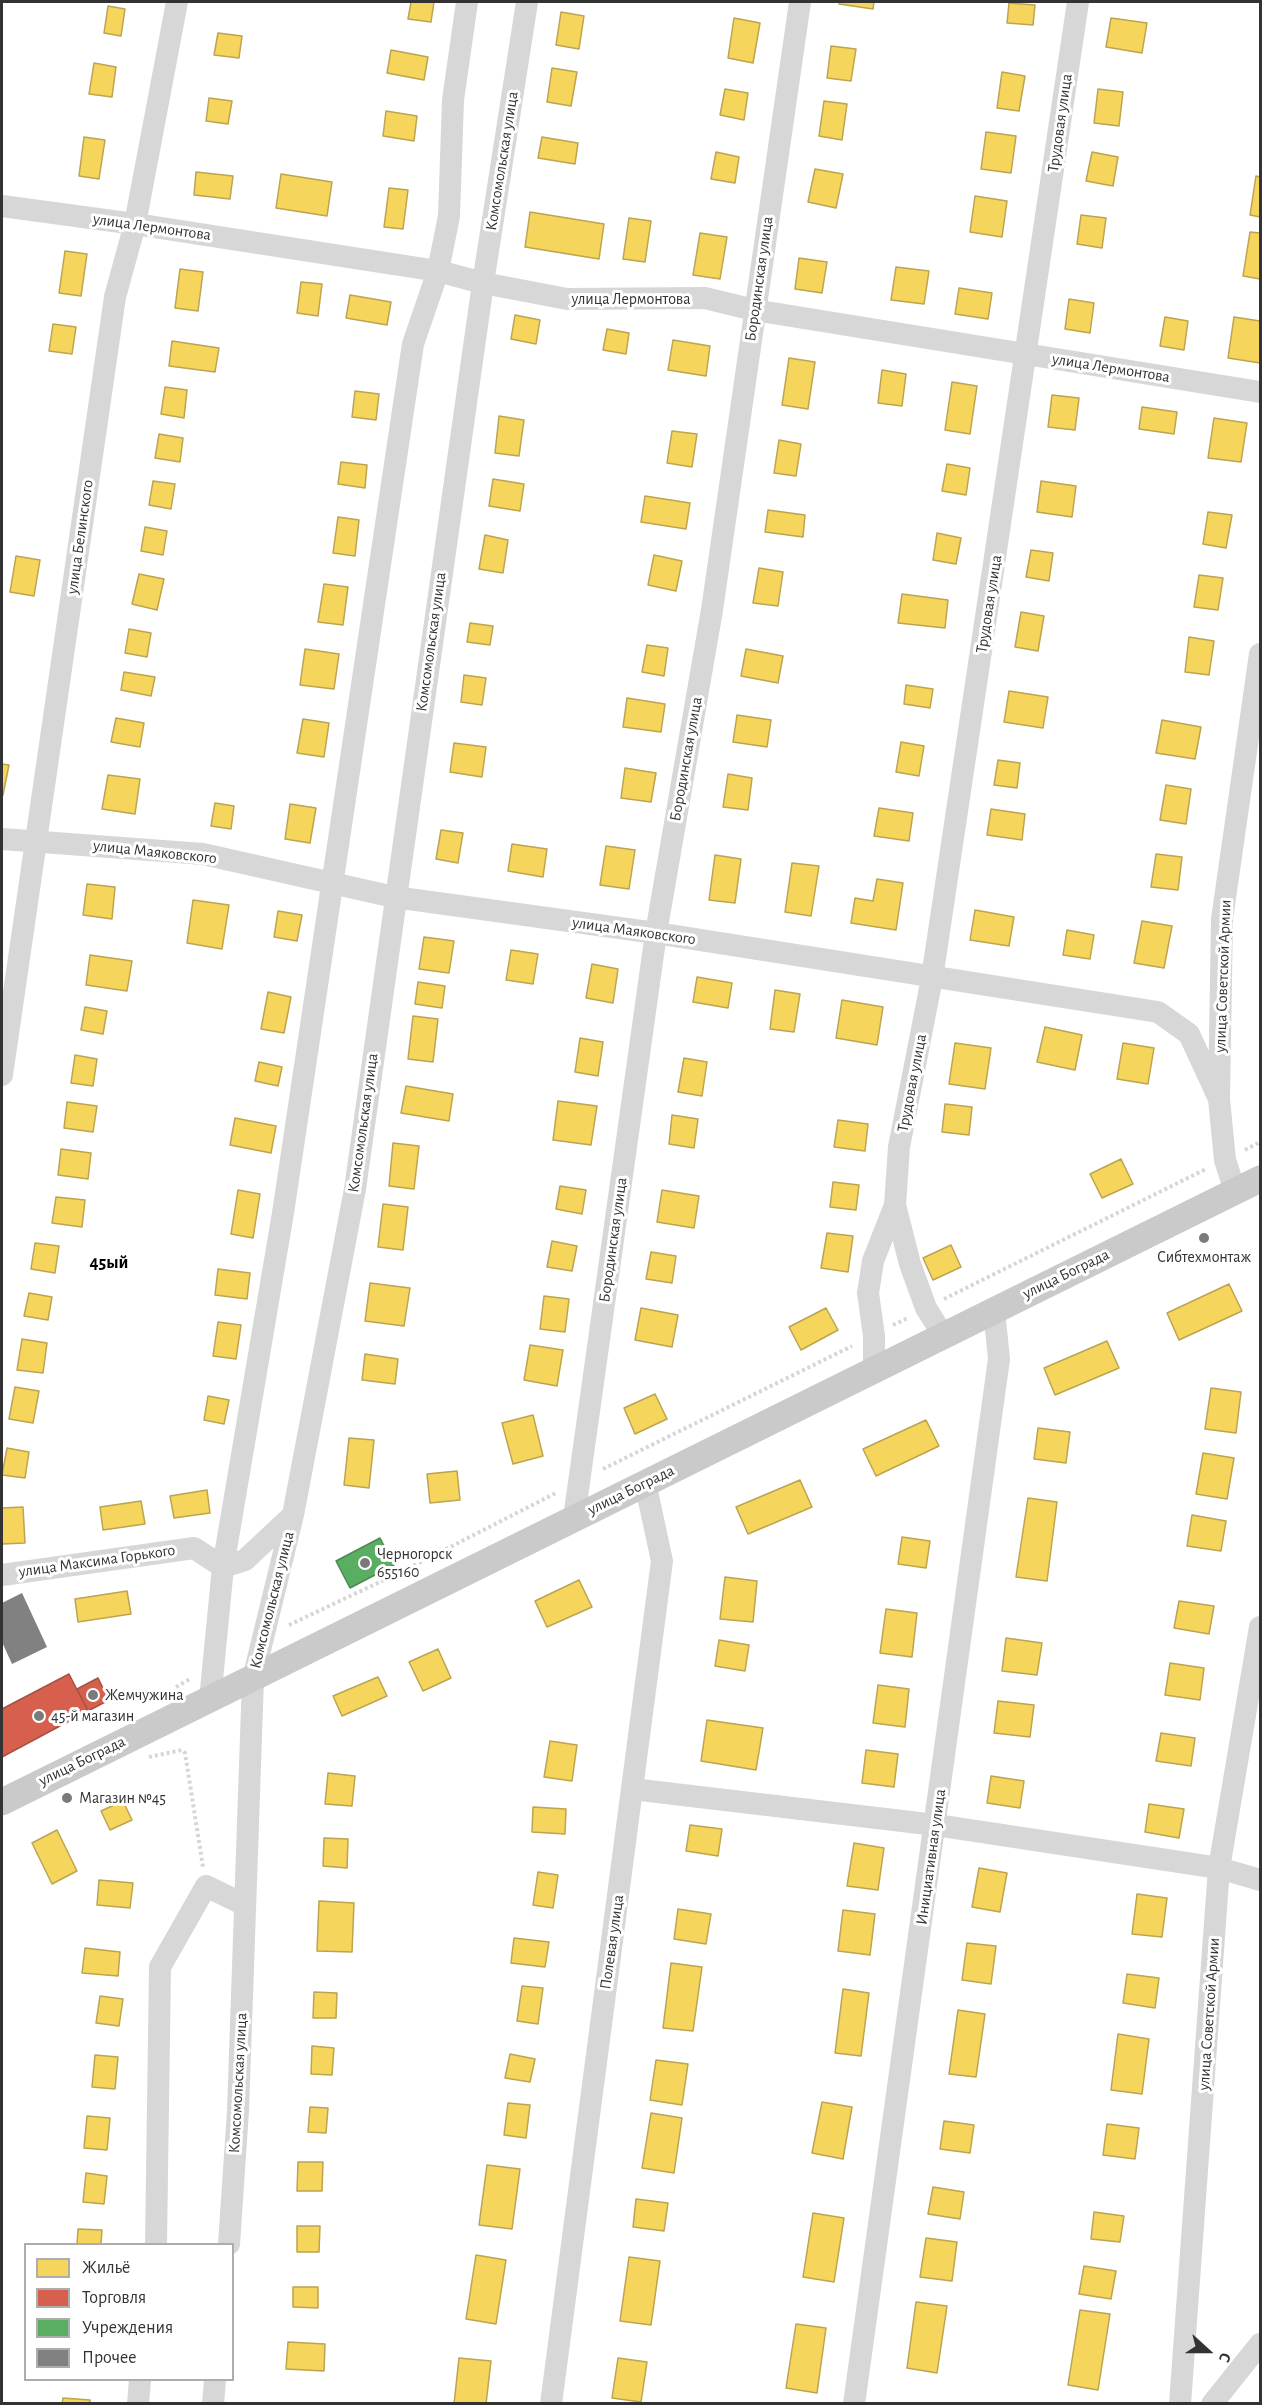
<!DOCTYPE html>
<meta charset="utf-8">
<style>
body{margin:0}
#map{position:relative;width:1262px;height:2405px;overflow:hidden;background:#fff;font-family:"Alegreya Sans",sans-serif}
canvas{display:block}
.frame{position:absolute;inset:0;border:3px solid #333;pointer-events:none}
.legend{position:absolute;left:24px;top:2243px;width:210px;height:138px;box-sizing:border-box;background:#fff;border:2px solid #adadad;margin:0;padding:8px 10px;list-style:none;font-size:18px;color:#333}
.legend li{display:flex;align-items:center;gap:12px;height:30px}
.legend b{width:30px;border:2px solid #adadad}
.north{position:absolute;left:1178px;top:2321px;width:60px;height:60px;-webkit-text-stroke:4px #fff;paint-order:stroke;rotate:111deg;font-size:16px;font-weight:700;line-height:24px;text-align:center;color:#333}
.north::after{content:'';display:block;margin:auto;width:21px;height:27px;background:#333;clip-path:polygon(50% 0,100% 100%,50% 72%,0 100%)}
</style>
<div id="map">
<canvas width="1262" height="2405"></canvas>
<div class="frame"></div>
<ul class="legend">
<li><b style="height:16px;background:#f6d55c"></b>Жильё</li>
<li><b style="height:16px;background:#d6604d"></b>Торговля</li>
<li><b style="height:16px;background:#5aae61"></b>Учреждения</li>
<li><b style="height:16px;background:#818181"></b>Прочее</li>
</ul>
<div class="north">С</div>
</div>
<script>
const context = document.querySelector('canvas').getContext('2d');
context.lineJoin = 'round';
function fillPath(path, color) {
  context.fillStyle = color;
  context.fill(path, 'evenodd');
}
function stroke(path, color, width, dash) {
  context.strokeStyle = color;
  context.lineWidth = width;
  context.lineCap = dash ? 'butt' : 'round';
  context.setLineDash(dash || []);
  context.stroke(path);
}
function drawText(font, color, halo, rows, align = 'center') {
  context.font = font + ' "Alegreya Sans",sans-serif';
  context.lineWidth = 6;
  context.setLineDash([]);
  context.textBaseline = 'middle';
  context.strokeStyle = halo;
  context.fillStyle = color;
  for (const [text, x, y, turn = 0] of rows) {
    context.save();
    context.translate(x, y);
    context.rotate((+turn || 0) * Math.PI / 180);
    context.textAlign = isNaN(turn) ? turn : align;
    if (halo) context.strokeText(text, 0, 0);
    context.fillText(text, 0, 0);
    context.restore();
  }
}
const homes = new Path2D(`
 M411,2h23l-3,20 -23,-3z
 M839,2h35l-1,7 -34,-5z
 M1009,3l26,2 -2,20 -26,-2z
 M108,6l17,3 -4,27 -17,-3z
 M561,12l23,4 -5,33 -23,-4z
 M734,18l26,5 -7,40 -25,-5z
 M1111,18l36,5 -5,30 -36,-6z
 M218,33l24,3 -3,22 -25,-3z
 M831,46l25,3 -5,32 -24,-3z
 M391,50l37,7 -4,23 -37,-7z
 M94,63l22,4 -4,30 -23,-3z
 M552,68l25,4 -6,34 -24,-4z
 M1002,72l23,4 -6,35 -22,-3z
 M725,89l23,4 -4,27 -24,-5z
 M1098,89l25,3 -4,34 -25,-3z
 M209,98l23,3 -4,23 -22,-3z
 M824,101l23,3 -5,36 -23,-4z
 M386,111l31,5 -3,25 -31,-5z
 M986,132l30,4 -5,37 -30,-4z
 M84,137l21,3 -6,39 -20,-3z
 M542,137l36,6 -3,21 -37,-6z
 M716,152l23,5 -4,26 -24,-4z
 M1092,152l26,5 -5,29 -27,-5z
 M815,169l28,5 -7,34 -28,-6z
 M196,172l37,4 -3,23 -36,-4z
 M281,174l51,8 -5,34 -51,-8z
 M1256,176l4,1v40l-10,-2z
 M389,188l19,2 -5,39 -19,-2z
 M975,196l32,5 -5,36 -32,-5z
 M530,212l74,12 -5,35 -74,-12z
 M1081,215l25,3 -4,30 -25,-4z
 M629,218l22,3 -6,41 -22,-3z
 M1250,232l10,1v46l-17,-3z
 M700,233l27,4 -7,42 -27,-4z
 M65,251l22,3 -6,42 -22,-3z
 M799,258l28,4 -5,31 -27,-4z
 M896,267l33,4 -5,33 -33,-4z
 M180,269l23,3 -5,39 -23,-3z
 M301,282l21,2 -4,32 -21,-3z
 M959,288l33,5 -4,26 -33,-5z
 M350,295l41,7 -4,23 -41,-7z
 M1069,299l25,4 -4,30 -25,-4z
 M515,315l25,5 -4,24 -25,-5z
 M1165,317l23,4 -4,29 -24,-4z
 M1234,317l26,4v42l-32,-5z
 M53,324l23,3 -4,27 -23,-3z
 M607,329l22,4 -3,21 -23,-4z
 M673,340l37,6 -4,30 -38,-6z
 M172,341l47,7 -4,24 -46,-6z
 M789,358l26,4 -7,47 -26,-4z
 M882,370l24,4 -4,32 -24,-3z
 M952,382l25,4 -7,48 -25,-4z
 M165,387l22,3 -3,28 -23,-4z
 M355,391l24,3 -3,26 -24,-3z
 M1052,395l27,3 -4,32 -27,-3z
 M1142,407l35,5 -3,22 -35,-5z
 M499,416l25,4 -5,36 -24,-3z
 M1214,418l33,5 -6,39 -33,-4z
 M672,431l25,3 -5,33 -25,-4z
 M159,434l24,4 -3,24 -25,-4z
 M779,440l22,4 -5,32 -22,-3z
 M341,462l26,3 -2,23 -27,-4z
 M947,464l23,4 -4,27 -24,-4z
 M493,479l31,5 -4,27 -31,-5z
 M153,481l22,3 -4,25 -22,-4z
 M1041,481l35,5 -4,31 -35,-5z
 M645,496l45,7 -4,26 -45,-7z
 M768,510l37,5 -2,22 -38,-5z
 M1208,512l24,3 -6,33 -23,-4z
 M338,517l21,3 -4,36 -22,-3z
 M145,527l22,4 -4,24 -22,-4z
 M937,533l24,5 -5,26 -23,-4z
 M485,535l23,5 -5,33 -24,-4z
 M1031,550l22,3 -4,28 -23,-4z
 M654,555l28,6 -6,30 -28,-6z
 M16,556l24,4 -6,36 -24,-4z
 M759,568l24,4 -5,34 -25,-3z
 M139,574l25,5 -7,31 -25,-6z
 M1199,575l24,3 -5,32 -24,-3z
 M324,584l24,3 -5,38 -25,-3z
 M902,594l46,6 -3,28 -47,-5z
 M1021,612l23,4 -6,35 -23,-4z
 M470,623l23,3 -3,19 -23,-3z
 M129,629l22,4 -4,24 -22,-4z
 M1189,637l25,4 -5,34 -24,-3z
 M647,645l21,3 -4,28 -22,-4z
 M305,649l34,5 -5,35 -34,-4z
 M746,649l37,7 -5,27 -37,-7z
 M124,672l31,5 -4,19 -30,-6z
 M464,675l22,3 -4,27 -21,-3z
 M906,685l27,4 -3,19 -26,-4z
 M1009,691l39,6 -5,31 -39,-6z
 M627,698l38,6 -4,28 -38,-5z
 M737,715l34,5 -4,27 -34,-5z
 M116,718l28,5 -4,24 -29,-5z
 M303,719l26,4 -5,34 -27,-4z
 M1162,720l39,7 -6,32 -39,-6z
 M901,742l23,4 -5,30 -23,-4z
 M454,743l32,4 -4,30 -32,-5z
 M998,760l22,3 -3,25 -23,-3z
 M2,764l7,1 -6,30h-1z
 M625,768l31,5 -5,29 -30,-4z
 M728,774l24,4 -4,32 -25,-3z
 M108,775l32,4 -5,35 -33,-5z
 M1166,785l25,4 -5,35 -26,-4z
 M215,803l19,3 -3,23 -20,-3z
 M290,804l26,4 -6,35 -25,-4z
 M879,808l34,5 -4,28 -35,-5z
 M991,809l34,5 -3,26 -35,-5z
 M441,830l22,3 -5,30 -22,-4z
 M512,844l35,5 -4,28 -35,-6z
 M606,846l29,4 -6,39 -29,-4z
 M1156,854l26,3 -4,33 -27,-3z
 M715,855l26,4 -6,44 -26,-3z
 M792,863l27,3 -8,50 -26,-4z
 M877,879l26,4 -7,47 -45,-7 4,-25 18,3z
 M87,884l28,3 -3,32 -29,-4z
 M193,900l36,5 -7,44 -35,-6z
 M975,910l39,7 -5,29 -39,-6z
 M278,911l24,4 -5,26 -23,-4z
 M1142,921l30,5 -8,42 -30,-5z
 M1067,930l27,5 -4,24 -27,-4z
 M424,937l30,4 -5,32 -30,-4z
 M511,950l27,4 -5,30 -27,-4z
 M90,955l42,6 -5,30 -41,-6z
 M592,964l26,5 -5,34 -27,-5z
 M697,977l35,6 -4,25 -35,-6z
 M418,982l27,4 -3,22 -27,-4z
 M775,990l25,4 -6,38 -24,-3z
 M268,992l23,5 -7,36 -23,-4z
 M842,1000l41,7 -6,38 -41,-7z
 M85,1007l22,4 -4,23 -22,-4z
 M413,1016l25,3 -5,43 -25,-3z
 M1045,1027l37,8 -7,35 -38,-8z
 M580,1038l23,4 -5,34 -23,-4z
 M955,1043l36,5 -6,41 -36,-5z
 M1123,1043l31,5 -6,36 -31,-5z
 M75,1055l22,4 -4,27 -22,-3z
 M684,1058l23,4 -5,34 -24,-4z
 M259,1062l23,5 -4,19 -23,-5z
 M406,1086l47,8 -4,27 -48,-8z
 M558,1101l39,5 -6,39 -38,-5z
 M67,1102l30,4 -4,26 -29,-4z
 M945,1104l27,3 -3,28 -27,-3z
 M672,1115l26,4 -4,29 -25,-4z
 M235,1118l41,8 -5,27 -41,-8z
 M838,1120l30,4 -3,27 -31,-4z
 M393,1143l26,3 -5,43 -25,-3z
 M61,1149l30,4 -3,26 -30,-4z
 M1121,1159l12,25 -31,14 -12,-24z
 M833,1182l26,3 -3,25 -26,-3z
 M560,1186l26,4 -4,24 -26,-5z
 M238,1190l22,4 -7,44 -22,-4z
 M662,1190l37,6 -5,32 -37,-6z
 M56,1197l29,3 -3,27 -30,-4z
 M383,1204l25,3 -5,43 -25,-3z
 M827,1233l26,3 -5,36 -27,-4z
 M552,1241l25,5 -5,25 -25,-4z
 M35,1243l24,3 -4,27 -24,-4z
 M951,1245l10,22 -28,13 -10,-22z
 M651,1252l25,4 -4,27 -26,-4z
 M218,1269l32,4 -3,26 -32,-4z
 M370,1283l40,5 -6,38 -39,-5z
 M1229,1284l13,27 -63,29 -12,-27z
 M29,1293l23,4 -4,23 -24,-4z
 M544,1296l25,3 -4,33 -25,-3z
 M641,1308l37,7 -6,32 -37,-7z
 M826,1308l12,22 -37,20 -12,-23z
 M218,1322l23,3 -5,34 -23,-3z
 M22,1339l25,4 -4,30 -26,-3z
 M1107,1341l12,27 -64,27 -11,-27z
 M530,1345l33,5 -6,36 -33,-6z
 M365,1354l33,5 -3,25 -33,-4z
 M15,1387l24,4 -6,32 -24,-4z
 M1211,1388l30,4 -5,41 -31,-4z
 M655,1394l12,25 -32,15 -11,-26z
 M208,1396l21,4 -5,24 -20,-4z
 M533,1415l10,41 -30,8 -11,-41z
 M926,1420l13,26 -63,30 -13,-27z
 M1038,1428l32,4 -4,31 -32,-4z
 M349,1438l25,2 -5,48 -25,-3z
 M7,1448l22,4 -4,26 -23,-3z
 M1203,1453l31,5 -7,41 -31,-5z
 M457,1471l3,29 -30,3 -3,-29z
 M800,1480l12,27 -64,27 -12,-27z
 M207,1490l3,23 -36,5 -4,-22z
 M1028,1498l29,4 -10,79 -31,-4z
 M141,1501l4,23 -42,6 -3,-23z
 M23,1507l2,36 -23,1v-36z
 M1192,1515l34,6 -5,30 -34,-5z
 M902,1537l28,4 -4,27 -28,-4z
 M725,1577l32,4 -4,41 -33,-3z
 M579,1580l13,27 -45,20 -12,-26z
 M127,1591l4,23 -53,8 -3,-23z
 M1179,1601l35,5 -5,28 -35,-6z
 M886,1609l31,4 -5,44 -32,-4z
 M1006,1638l36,5 -5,32 -35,-4z
 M719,1640l30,5 -4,26 -30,-5z
 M438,1649l13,29 -28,13 -14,-29z
 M1170,1663l34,5 -4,32 -35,-5z
 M378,1677l9,19 -45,20 -9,-20z
 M878,1685l31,4 -4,38 -32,-4z
 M998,1701l36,4 -4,32 -36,-4z
 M707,1720l56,8 -7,42 -55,-9z
 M1161,1733l34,5 -4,28 -35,-5z
 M550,1741l27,4 -5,36 -28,-4z
 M866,1750l32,4 -4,33 -32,-4z
 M328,1773l27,3 -3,30 -27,-2z
 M991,1776l33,5 -4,27 -33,-5z
 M123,1801l9,19 -22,10 -9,-19z
 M1149,1804l35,5 -5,29 -34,-6z
 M533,1807l33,2 -1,25 -33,-2z
 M690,1825l32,4 -4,27 -32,-5z
 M57,1830l20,41 -25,13 -20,-41z
 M324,1838l24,1 -1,29 -24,-2z
 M854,1843l30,5 -6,42 -31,-4z
 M979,1868l28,5 -7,39 -28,-5z
 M538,1872l20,3 -5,33 -20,-3z
 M99,1880l34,3 -3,25 -33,-3z
 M1137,1894l30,4 -5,39 -30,-3z
 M319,1901l35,2 -2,49 -35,-1z
 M678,1909l33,5 -5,30 -32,-5z
 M843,1910l32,4 -5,41 -32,-4z
 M514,1938l35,4 -4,25 -34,-4z
 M967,1943l29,3 -5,38 -29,-4z
 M85,1948l35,4 -2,24 -36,-3z
 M671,1963l31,4 -9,64 -30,-3z
 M1127,1974l32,4 -4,30 -32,-5z
 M522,1986l21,2 -5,36 -21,-3z
 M843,1989l26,4 -8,63 -26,-3z
 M314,1992l23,1 -1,25h-23z
 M100,1996l23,3 -4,27 -23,-3z
 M958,2010l27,4 -9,63 -27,-3z
 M1118,2034l31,5 -7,55 -31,-4z
 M312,2046l22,2 -2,27 -21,-1z
 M510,2054l25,5 -5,23 -25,-4z
 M95,2055l23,2 -3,32 -23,-2z
 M656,2060l32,4 -6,41 -32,-5z
 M822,2102l30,5 -9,52 -31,-6z
 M508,2103l22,2 -4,33 -22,-3z
 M310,2107l18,1 -2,25 -18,-1z
 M651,2113l31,5 -8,55 -32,-5z
 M87,2116l23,2 -3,32 -23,-2z
 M944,2121l30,4 -4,28 -30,-4z
 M1107,2124l32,4 -4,31 -32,-4z
 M298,2162h25l-1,29h-25z
 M487,2165l33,4 -8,60 -33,-4z
 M86,2173l21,3 -3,28 -21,-2z
 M933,2187l31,5 -4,27 -32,-5z
 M636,2199l32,4 -4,28 -31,-4z
 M1094,2212l30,4 -4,26 -29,-3z
 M813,2213l31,5 -10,64 -31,-5z
 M297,2226h23l-1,26h-22z
 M78,2229l24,1 -1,14h-24z
 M926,2238l31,4 -5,39 -32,-4z
 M476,2255l30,5 -10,64 -30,-5z
 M629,2257l31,4 -9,64 -31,-4z
 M1084,2266l32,5 -5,28 -32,-5z
 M293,2287h25v21l-25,-1z
 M916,2302l31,4 -10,67 -30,-5z
 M1080,2310l30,4 -12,76 -30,-5z
 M796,2324l30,4 -9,65 -31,-5z
 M288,2342l37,2 -1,27 -38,-2z
 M459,2358l32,3 -5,43h-32z
 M618,2358l29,4 -6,40 -29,-4z
 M63,2398l27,2v4h-28z`);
fillPath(homes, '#f6d55c');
stroke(homes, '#bca450', 1.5);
const shops = new Path2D(`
 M69,1674l19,37 -86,46v-48z
 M98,1678l11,22 -21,11 -11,-22z`);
fillPath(shops, '#d6604d');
stroke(shops, '#a55245', 1.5);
const public = new Path2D(`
 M380,1538l14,27 -44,23 -14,-27z`);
fillPath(public, '#5aae61');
stroke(public, '#4e8953', 1.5);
fillPath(new Path2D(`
 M22,1593l25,54 -35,17 -10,-22v-39z`), '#818181');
stroke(new Path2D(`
 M1245,1150l15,-8
 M944,1299l262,-130
 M893,1325l15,-7
 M603,1469l249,-123
 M289,1625l114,-54 153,-78
 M176,1687l14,-8
 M149,1757l33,-7 3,3 18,114`), '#d6d6d6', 4, [3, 3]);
stroke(new Path2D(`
 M2,206l133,18 303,47 45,12 84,16 138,-1 49,12 506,82
 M2,839l201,15 191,43 262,36 502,79 31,22 30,65
 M2,1075l113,-778 20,-73 42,-222
 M1235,1191l-10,-31 -6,-61 3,-180 38,-265
 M943,1335l-17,-27 -16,-44 -15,-59 4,-58 33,-169 146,-976
 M874,1370v-34l-6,-43 5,-32 22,-56
 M574,1518l82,-585 56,-323 88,-608
 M2,1575l192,-27 29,19 22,-7 48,-45
 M210,1700l13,-133 60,-354 130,-869 25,-73 11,-55 4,-116 14,-98
 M632,1789l304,36 283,43 41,12
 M156,2244l4,-277 46,-81 39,19
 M229,2244l9,-133 15,-432 40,-164 62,-326 128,-906 44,-281
 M138,2404l2,-24
 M213,2404l2,-24
 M551,2404l111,-843 -17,-79
 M854,2404l145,-1045 -5,-49
 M1180,2404l39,-536 41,-241
 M1212,2404l48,-60`), '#d7d7d7', 22);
stroke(new Path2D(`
 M2,1802l1258,-623`), '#cacaca', 27);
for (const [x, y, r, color] of [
 [1204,1238,6,"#7a7a7a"],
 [365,1563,6,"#7a7a7a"],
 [93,1695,6,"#7a7a7a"],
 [39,1716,6,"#7a7a7a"],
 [67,1798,6,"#7a7a7a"]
]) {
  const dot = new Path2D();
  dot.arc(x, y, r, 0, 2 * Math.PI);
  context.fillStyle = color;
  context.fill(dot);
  stroke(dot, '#fff', 2);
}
drawText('16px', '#333', '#fff', [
 ["Трудовая улица",1060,123,-82],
 ["Комсомольская улица",502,161,-81],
 ["улица Лермонтова",152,227,8],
 ["Бородинская улица",759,279,-82],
 ["улица Лермонтова",631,299],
 ["улица Лермонтова",1111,368,9],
 ["улица Белинского",80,537,-82],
 ["Трудовая улица",989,604,-81],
 ["Комсомольская улица",431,642,-82],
 ["Бородинская улица",686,759,-80],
 ["улица Маяковского",155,852,6],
 ["улица Маяковского",634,931,8],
 ["улица Советской Армии",1223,976,-88],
 ["Трудовая улица",912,1083,-79],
 ["Комсомольская улица",363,1123,-82],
 ["Бородинская улица",613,1240,-82],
 ["улица Бограда",1066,1274,-26],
 ["улица Бограда",631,1490,-26],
 ["улица Максима Горького",97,1561,-8],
 ["Комсомольская улица",272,1600,-76],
 ["улица Бограда",82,1761,-26],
 ["Инициативная улица",931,1857,-82],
 ["Полевая улица",612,1942,-82],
 ["улица Советской Армии",1209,2014,-86],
 ["Комсомольская улица",238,2083,-87]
]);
drawText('16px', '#333', '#fff', [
 ["Сибтехмонтаж",1204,1257,"center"],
 ["Черногорск",377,1554],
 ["655160",377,1572],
 ["Жемчужина",105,1695],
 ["45-й магазин",51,1716],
 ["Магазин №45",79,1798]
], 'left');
drawText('bold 18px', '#000', '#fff', [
 ["45ый",109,1263]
]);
</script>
